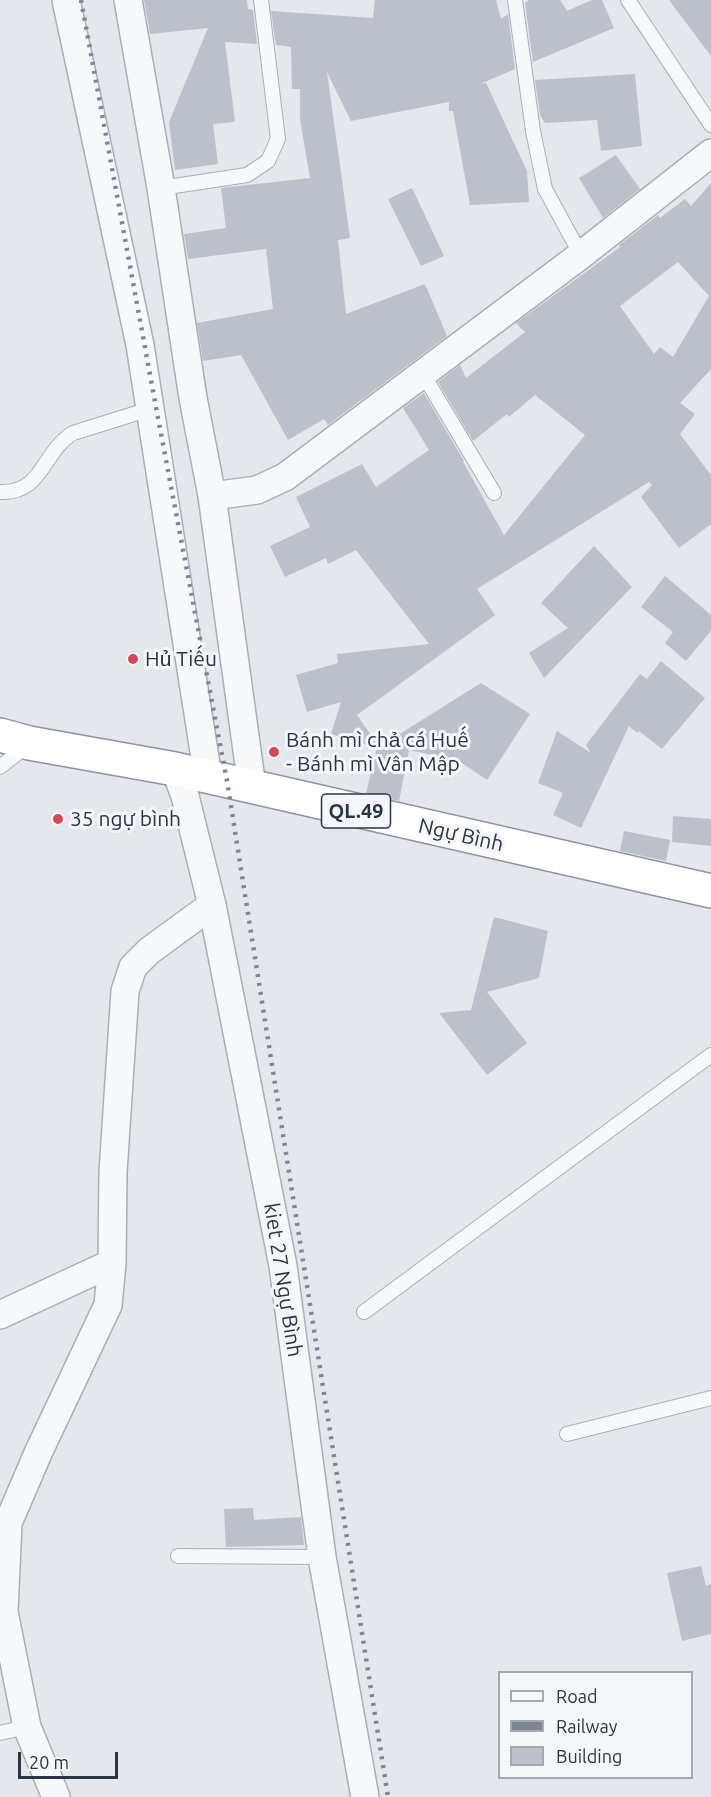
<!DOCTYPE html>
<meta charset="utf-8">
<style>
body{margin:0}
#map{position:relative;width:711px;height:1797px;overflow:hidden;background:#e4e7ec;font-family:Ubuntu,sans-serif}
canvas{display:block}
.legend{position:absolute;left:498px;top:1671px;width:195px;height:108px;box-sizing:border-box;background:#f4f6f9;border:2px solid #a4a8b1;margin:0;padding:8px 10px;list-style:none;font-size:18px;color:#2b3445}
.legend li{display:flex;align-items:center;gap:12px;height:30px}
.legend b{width:30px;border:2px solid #a4a8b1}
.scale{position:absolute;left:18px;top:1752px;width:100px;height:27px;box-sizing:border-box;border:3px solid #2b3445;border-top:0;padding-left:8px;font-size:18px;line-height:21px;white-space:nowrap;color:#2b3445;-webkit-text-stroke:4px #f4f6f9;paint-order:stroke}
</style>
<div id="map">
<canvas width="711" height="1797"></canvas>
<ul class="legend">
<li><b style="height:8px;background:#f7f8fa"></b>Road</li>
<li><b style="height:8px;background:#7d8696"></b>Railway</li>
<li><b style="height:16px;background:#bbc0ca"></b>Building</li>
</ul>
<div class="scale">20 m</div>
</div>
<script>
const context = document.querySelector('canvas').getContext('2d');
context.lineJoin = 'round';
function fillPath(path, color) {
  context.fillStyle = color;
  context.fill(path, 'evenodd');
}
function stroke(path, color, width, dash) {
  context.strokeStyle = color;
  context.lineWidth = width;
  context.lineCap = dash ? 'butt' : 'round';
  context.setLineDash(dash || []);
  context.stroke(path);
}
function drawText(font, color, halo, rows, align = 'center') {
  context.font = font + ' Ubuntu,sans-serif';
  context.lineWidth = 6;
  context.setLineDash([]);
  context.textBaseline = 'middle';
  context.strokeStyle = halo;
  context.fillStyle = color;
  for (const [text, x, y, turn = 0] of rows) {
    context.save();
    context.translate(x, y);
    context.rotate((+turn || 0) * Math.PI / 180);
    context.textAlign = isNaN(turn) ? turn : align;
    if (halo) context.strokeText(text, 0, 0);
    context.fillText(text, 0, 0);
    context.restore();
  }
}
fillPath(new Path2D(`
 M144,0h103l1,9 5,1 4,34 -32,-2 10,80 -22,2 5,40 -43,6 -6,-48 39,-94 -58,6z
 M375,0h121l5,19 7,-5 7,55 -35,15 6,-1 41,88 2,31 -59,3 -17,-94h-4v-9l-98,19 -24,-49 23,166 -12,2 8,74 79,-30 22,52 -119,89 -4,-6 -36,21 -47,-85 -38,6 -6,-38 76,-14 -7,-60 -78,10 -4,-25 42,-6 -5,-40 89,-10 -10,-59v-30h-8l-1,-42 -15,-2 -5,-34 102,7z
 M529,0h31l7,11 25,-11h10l12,28 -81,34 -8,-59z
 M669,0h42v56z
 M635,74l7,72 -41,5 -4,-31 -52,3 -5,-8 -5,-35z
 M616,155l24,34 -37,29 -24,-40z
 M711,183v186l-31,34 15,11 -15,20 31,41v49l-32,24 -38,-51 11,-12 -3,-3 -172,107 18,26 -138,100 22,32 102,-64 49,31 -43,66 -28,-19 -50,-11 -10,51 -33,-8 11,-45 -46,-14 10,-32 -34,10 -11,-37 42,-12 -1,-9 92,-10 -73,-94 -28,14 -2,-6 -41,19 -15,-31 40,-19 -14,-30 66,-33 14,23 53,-37 -26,-42 21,-15 40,68 -1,1 41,73 81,-100 -50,-40 -26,22 -2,-3 -34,27 -35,-59 22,-17 6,13 59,-46 -9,-9 104,-76 -1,-2 39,-30 2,3 25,-19 6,7zM678,262l31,34 -36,61 -13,-10 -6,7 -34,-48z
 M412,188l32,68 -23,10 -33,-67z
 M594,546l38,41 -88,91 -15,-25 39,-25 -27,-25z
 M665,576l46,39v16l-25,30 -21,-18 8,-11 -32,-25z
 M661,661l44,37 -43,51 -23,-18 -2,2 -8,-7 -48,102 -28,-13 10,-22 -25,-10 19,-52 34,22 -5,-8 54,-71 7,5z
 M673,816l38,3v27l-39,-4z
 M624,831l46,9 -4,21 -46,-10z
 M494,917l54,14 -9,47 -52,14 40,51 -40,32 -48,-62 32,-3z
 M253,1508l1,12 47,-3 3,28 -78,2 -2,-38z
 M701,1566l5,20 5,-2v50l-29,7 -15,-68z`), '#bbc0ca');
const service = new Path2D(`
 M515,0l18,131 12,58 36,66
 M628,0l83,125
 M161,188l86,-13 21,-14 10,-22 -17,-139
 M423,374l71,119
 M0,492c43,2 42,-40 73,-59l77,-24
 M0,767l28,-22
 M364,1312l347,-257
 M567,1434l144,-36
 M178,1556l144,1
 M0,1733l27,-6`);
const minor = new Path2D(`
 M66,0l74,345 68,432
 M128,0l33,188 32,210 19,98 45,-6 28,-13 296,-222 130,-102
 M212,496l40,291
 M175,769l10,27 27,109 71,361 39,291 43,240
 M0,1315l112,-52
 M56,1797l-29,-70 -23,-115 4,-89 31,-72 69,-146 4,-42 1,-91 12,-181 8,-24 16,-16 63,-46`);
const trunk = new Path2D(`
 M0,735l29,8 146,26 536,122`);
stroke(service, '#a9aeb7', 16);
stroke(minor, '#a9aeb7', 30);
stroke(trunk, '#8b94a3', 36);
stroke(service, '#f7f8fa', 14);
stroke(minor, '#f7f8fa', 27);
stroke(trunk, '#fff', 33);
stroke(new Path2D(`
 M81,0l77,418 69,363 161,1016`), '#7d8696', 4.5, [3, 6]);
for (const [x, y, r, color] of [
 [133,659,6,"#d1495b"],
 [274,752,6,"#d1495b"],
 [58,819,6,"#d1495b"]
]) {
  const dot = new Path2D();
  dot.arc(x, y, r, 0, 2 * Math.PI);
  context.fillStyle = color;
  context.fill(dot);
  stroke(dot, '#f4f6f9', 2);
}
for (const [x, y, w] of [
 [356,811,69]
]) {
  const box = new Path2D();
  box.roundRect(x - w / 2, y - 17, w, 34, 4.5);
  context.fillStyle = '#f4f6f9';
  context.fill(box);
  stroke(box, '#2b3445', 1.5);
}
drawText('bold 20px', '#2b3445', null, [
 ["QL.49",356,811]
]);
drawText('21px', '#2b3445', '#f4f6f9', [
 ["Hủ Tiếu",145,659],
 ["Bánh mì chả cá Huế",286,740],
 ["- Bánh mì Vân Mập",286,764],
 ["35 ngự bình",70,819]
], 'left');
drawText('21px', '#2b3445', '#f4f6f9', [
 ["Ngự Bình",461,835,13],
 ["kiet 27 Ngự Bình",283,1280,81]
]);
</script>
